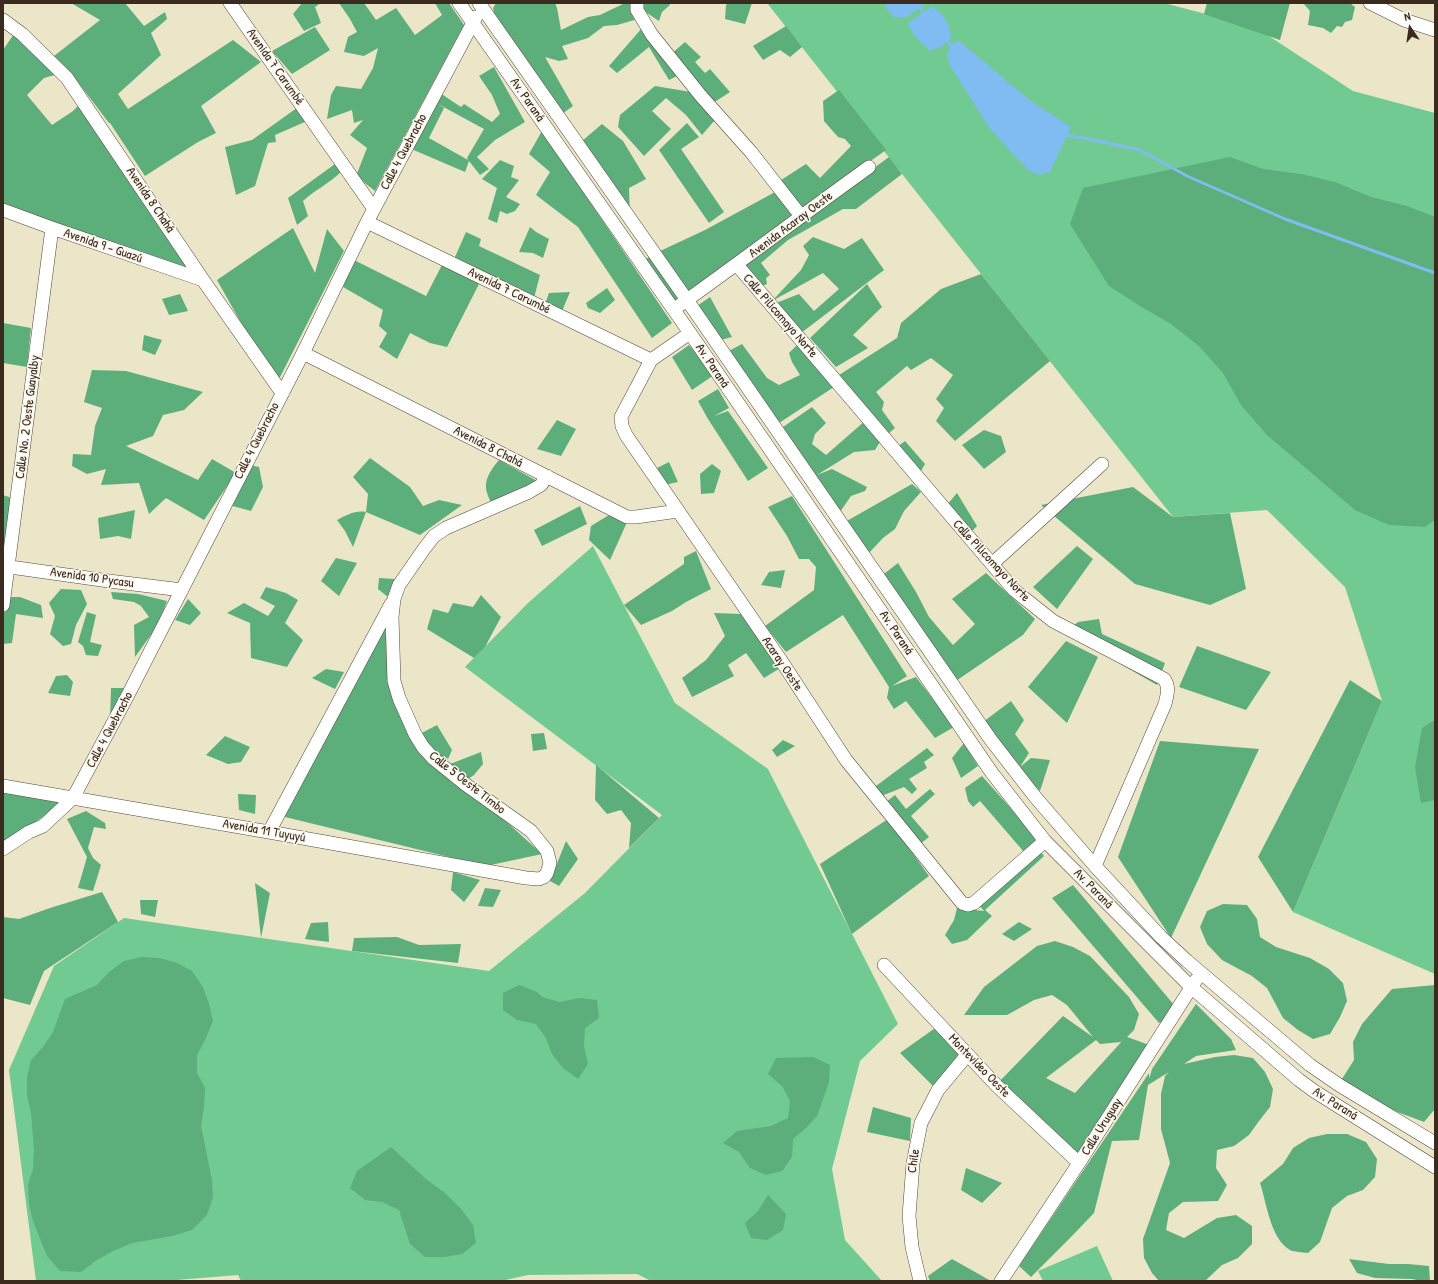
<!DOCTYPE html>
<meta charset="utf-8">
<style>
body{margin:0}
#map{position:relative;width:1438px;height:1284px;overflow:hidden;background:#ece6c9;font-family:"Patrick Hand",sans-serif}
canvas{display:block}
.frame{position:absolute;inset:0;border:4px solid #3b2a1e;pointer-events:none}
.north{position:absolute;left:1390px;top:8px;width:40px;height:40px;-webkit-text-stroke:3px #fbf7ec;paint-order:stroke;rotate:347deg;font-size:11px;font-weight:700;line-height:16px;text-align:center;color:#3b2a1e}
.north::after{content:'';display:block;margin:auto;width:14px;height:18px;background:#3b2a1e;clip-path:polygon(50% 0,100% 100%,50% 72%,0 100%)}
</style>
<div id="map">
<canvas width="1438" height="1284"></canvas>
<div class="frame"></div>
<div class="north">N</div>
</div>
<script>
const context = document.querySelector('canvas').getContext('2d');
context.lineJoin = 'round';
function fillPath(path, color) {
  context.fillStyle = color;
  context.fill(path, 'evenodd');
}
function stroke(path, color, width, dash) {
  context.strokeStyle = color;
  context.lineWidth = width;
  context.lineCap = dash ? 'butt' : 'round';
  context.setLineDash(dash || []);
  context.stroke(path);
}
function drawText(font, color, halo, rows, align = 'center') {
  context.font = font + ' "Patrick Hand",sans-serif';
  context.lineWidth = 3;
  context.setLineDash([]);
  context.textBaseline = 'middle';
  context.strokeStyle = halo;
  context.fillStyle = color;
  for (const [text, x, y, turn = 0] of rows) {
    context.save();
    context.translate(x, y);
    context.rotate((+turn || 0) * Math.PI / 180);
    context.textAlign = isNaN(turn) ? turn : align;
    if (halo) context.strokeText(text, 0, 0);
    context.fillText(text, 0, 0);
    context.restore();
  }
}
fillPath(new Path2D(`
 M767,3h397l91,24 98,64 82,22v861l-142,-62 89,-211 -37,-114 -78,-77 -94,7z
 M593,546l82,157 93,66 130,255 -38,37 -28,108 13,71 37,41h-231l-14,-7 -109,1 -27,6h-260l-3,-6 -74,6h-128l-27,-211 45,-104 70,-48 365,53 96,-78 77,-78 -197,-148 63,-64z
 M1097,1246l16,35h-70l-5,-10z`), '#71ca91');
fillPath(new Path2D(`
 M71,3h54l19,23 21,-14 2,7 -16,14 10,22 -43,39 10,15 105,-69 28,22 -60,44 15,27 -18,9 -53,34 -35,-53h-1l-35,-46 -20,-21 46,-36z
 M302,3h19l-6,4 6,16 -17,8 -11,-17z
 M339,3h25l12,17 20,-12 19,27 27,-20 -7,-12h14l15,22 -89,166 -19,-15 11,-28 -17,-13 13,-15 -9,3 -2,-13 -25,9 4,-24 5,-9 25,3 12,-21 5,-20 -14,8 -20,-4 4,-15 9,-5 -7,-13z
 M496,3h59l2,5 4,22 27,-13 12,-2 25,-12h9l4,16 -21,6 -13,1 -16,12 -26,8 6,13 -9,2 -14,-4 28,49 -11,8 -64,-85 -5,-21z
 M641,3h28l1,2 -8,7 -3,9 -18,-12z
 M728,3h24l-7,21 -20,-5 1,-14z
 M1207,3h83l-10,37 -76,-26z
 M1303,3h47l5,4 -3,13 -7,2 -3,5 -5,-1 -6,7 -8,-5 -15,-3 2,-14z
 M786,26l16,21 -12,10 -10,-7 -17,10 -10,-14z
 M315,27l15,23 -38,24 -20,-23z
 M642,28l37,47 -10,5 -20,-33 -32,26 -8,-7z
 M16,31l42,43 -14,4 -17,17 25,30 21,-14 8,-8 114,168 -192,-66v-155z
 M685,42l16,15 -6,5 10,11 5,-4 20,23 -20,13 -40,-50z
 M494,67l31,55 -30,18 -18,17 12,12 -9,6 -11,-14 -4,11 -56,-24 31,-55 21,14 3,-3 28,18 8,-8 -8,-19 -13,-19zM438,104l46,25 -17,29 1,2 -39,-22 15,-30z
 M655,86l42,7 18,27 -13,15 -16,-20 -20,-17 -14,13 19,18 -27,27 -26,-29 2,-12z
 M839,90l47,60 -83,59 -25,-27 28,-18 14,14 31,-32 -6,-7 -7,-2 -14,-16 -1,-20z
 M301,105l6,16 -32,14 1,7 -8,1 -13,43 -19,9 -11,-48 27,-7z
 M687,123l12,14 -18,12 43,63 -15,11 -50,-73z
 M602,124l21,17 23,38 -17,9 1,31 -48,-78z
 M542,131l130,192 -20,15 -74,-111 -42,-32 14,-23 -21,-18z
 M889,157l13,17 -46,35h-13l-55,31 -27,23 9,12 -4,3 1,6 -7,3 -17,-23z
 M1230,157l33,12 38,5 34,8 36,15 36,9 28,11v303l-10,7 -36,-2 -34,-15 -88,-75 -26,-30 -18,-32 -24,-27 -28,-22 -31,-18 -31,-20 -39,-62 13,-36z
 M500,160l14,6 -3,11 8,3 -13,17 14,7 -5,7 -8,3 -7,-3 -3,12 -9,-4 9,-31 -15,-9z
 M335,164l7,7c-12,12 -27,19 -39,30l5,15 -11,9 -9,-27z
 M777,191l16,23 -122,91 -27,-45 14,-8 47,-22z
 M530,227l6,5 13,7 -6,19 -10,-5 -14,-1z
 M293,228l22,45 12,-44 17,22 -68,134 -59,-105z
 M466,232l15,7 -2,7 61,29 -6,23 -79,-41z
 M813,237l31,12 18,-11 22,32 -83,63 -25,-30 23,-9 15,17 25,-22 -16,-16 -51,28 29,-31 8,-15 -6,-9z
 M445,259l35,23 -33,65 -17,-4 -20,-10 -13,26 -18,-12 8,-14 -8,-7 4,-16 -40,-23 11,-27 72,36z
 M981,274l69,87 -95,80 -19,-20 8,-13 -8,-9 17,-24 -22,-17 -20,12 -4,-4 -31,26 8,10 -2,8 13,18 -7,6 9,13 8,-6 20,23 -7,12 -79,-101 58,-37 4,-15 40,-34z
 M867,284l15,23 -29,28 15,13 -32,19 -26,-29z
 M607,288l8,12 -15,13 -12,-5 -2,-5z
 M570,292l-8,19 -17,-7 4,-11z
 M180,294l8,17 -19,4 -7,-16z
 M710,297l22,40 -15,4 -20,-35z
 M3,323l28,5 -4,39 -24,-4z
 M144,335l18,5 -7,15 -13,-5z
 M742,344l25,34 12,7 21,-10 -8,-13 -3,-9 9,-9 36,43 -55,36 -54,-70z
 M689,345l25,30 -22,15 -20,-33z
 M92,370l34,1 77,21 -19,18 -21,5 -10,21 -27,10 72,34 14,-21 24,14 -32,47 -38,-22 -17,16 -10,-31 -38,2 5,-16 -19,5 -15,-8 1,-12 18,1 4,-29 7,-18 -18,-6z
 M718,389l11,19 -15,8 14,-5 40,57 -20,13 -40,-62 -10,-18z
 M812,407l14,16 -11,11 -3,10 14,11 40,-35 15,20 -6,10 -21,2 -37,23 15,-6 35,18 -2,4 -14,5 -11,16 -28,-34 -29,-51z
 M557,420l19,9 -15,27 -24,-7z
 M984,430l17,6 5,16 -22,17 -22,-24z
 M370,458l40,29 13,19 16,-6 23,5 -42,30 -54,-23 -13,35 -8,-16 -8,-11c10,-5 18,-10 29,-8l2,-18 -15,-17z
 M499,460l40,22 -48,21c-2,-5 -5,-11 -5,-16 -1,-10 8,-21 13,-27z
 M669,462l9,20 -14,3 -7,-17z
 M712,464l9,7 -7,22 -13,1 -1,-20z
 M250,465l9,2 4,20 -12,24 -22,-6z
 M912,484l9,8 -17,19 -9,18 -12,9 -15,16 -23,-32z
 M1133,487l40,30 57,-4 16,76 -36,16 -75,-21 -94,-79z
 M957,493l20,33 -7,7 -24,-27z
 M3,495l9,3 -9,51z
 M792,496l115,180 -15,10 24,-9 38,50 -19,11 -29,-37 -12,8 -7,-11 2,-11 -46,-72 -57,37 -21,-26 49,-36 2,-23 -7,-8h-10l-12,-23 -19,-29z
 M580,506l7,18 -45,22 -8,-16z
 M135,510l-4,29 -13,-3 -18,3 -2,-21z
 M609,515l19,5 -18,40 -21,-20 2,-14z
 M1077,546l16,13 -36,50 -24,-22z
 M696,551l15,38 -25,13 -14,9 -31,14 -17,-20 60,-41v-7z
 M336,558l21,5 -18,33 -18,-15z
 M898,563l18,29 13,25 24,28 22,-21 -23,-25 34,-26 49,46 -12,16 -70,48 -73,-106z
 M785,570l-4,18 -20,-3 8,-13z
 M379,578l16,1 -7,18 -10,-8z
 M266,587l20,6 12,7 -13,23 18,17 -16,27 -36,-9 -1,-35 -23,-10 17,-10 24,13 7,-10 -15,-8z
 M61,589l20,1 6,14 -11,21 -5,19 -8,2 -13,-12 5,-18 -6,-13z
 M111,592l27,2 29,7 -9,24 -23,32 -1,-32 15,-8 -8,-11 -7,-4 -21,-3z
 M481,595l20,22 -16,30 -11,11 -47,-29 6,-20 15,4 5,-10 20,4z
 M3,597h17l21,8 2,13 -27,-4 -4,29 -9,1z
 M188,599l13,14 -11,12 -15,-5z
 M87,612l9,3 -6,27 12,3 -4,11 -12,-1 -3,-9 -5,-4z
 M714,613l27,1 41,53 -18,11 -18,-25 -18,12 6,11 -42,21 -10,-19 24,-18 19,-24z
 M384,619l8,72 26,44 19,-10 15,25 -7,16 36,-14 2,12 -9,11 -9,6 -19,-14 96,87 -56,12 -205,-50z
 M1099,619l3,15 63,29 -8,22 -92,-53 13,-10z
 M1066,641l32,16 -31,66 -39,-36z
 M1197,646l74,26 -25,38 -67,-23z
 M326,669l18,3 -9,17 -23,-11z
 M67,675l6,7 -3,14 -22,-3 8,-17z
 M1350,680l32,21 -89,211 -35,-55z
 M111,688h14l-15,31z
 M1011,701l13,19 -9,14 14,19 -9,14 11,-9 19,2 -10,31 -22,-21 -35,-48z
 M1435,720v80l-14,3 -6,-36 7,-39z
 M544,733l3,16 -14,2 -2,-17z
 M225,736l25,11 -9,15 -13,2 -22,-9z
 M783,740l12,6 -18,11 -5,-7z
 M1160,741l99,8 -88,189 -53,-81z
 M964,743l14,23 -17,12 -9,-20z
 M927,748l7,7 -10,7 3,6 -18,11 8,10 -5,5 -8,-7 -25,10 -3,-11z
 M596,765l63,53 -30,30 2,-25 -10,-13 -14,4 -12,-14z
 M982,776l56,63 -14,13 -44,-51 -7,6 -5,-6 -3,-13z
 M930,789l5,5 -24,22 18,21 -10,8 -33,-43 9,-7 11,14z
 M3,791l62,10 -34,24 -28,22z
 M238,794l18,1 -1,19 -16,-4z
 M86,811l19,12 1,6 -12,-2 -6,21 5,10 8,7 -8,26 -15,-3 9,-31 -20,-38z
 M888,819l41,57 -77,58 -32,-70z
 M566,841l12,18 -19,27 -9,-5z
 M1039,850l5,6 -59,54 7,6 -25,24 -15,4 -7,-9 9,-15 3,-12 27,3 -6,-7z
 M453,872l27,8 -16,22 -13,-12z
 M255,883l15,10 -9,45z
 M1073,885l107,127 -21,11 -107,-125z
 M485,888l16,2 -8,17 -15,-1z
 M102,892l16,30 -74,49 -14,34 -27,-7v-81l16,2 31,-11z
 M140,900h18l-3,17 -14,-3z
 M1223,904l24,1 10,14 3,18 16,10 34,11 19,11 14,14 4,18 -7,16 -10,17 -17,5 -15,-9 -15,-12 -16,-30 -15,-12 -30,-16 -15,-16 -7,-17 7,-16z
 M328,922l1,20 -24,-3 6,-16z
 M1019,922l13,7 -18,12 -12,-7z
 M397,937l22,8 42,-1 -3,19 -106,-12 2,-13z
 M1055,941l18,6 17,9 39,41 10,17 -5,16 -7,7 28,10 -76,114 -82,-77 66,-68 30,21 -26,-32 -15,-10 -18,5 -27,15h-43l20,-28 53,-41zM1124,1039l-49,54 -29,-15 50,-38 4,4 21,-2z
 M142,957l18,1 17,5 15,8 11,16 6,17 4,17 -7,17 -9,17v18l8,15 -1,19 -3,19 11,54 1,17 -6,18 -15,15 -20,6 -40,7 -19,8 -16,9 -16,12 -21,-1 -13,-15 -14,-35 -4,-17 -1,-19 5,-16 1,-20 -3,-36 -4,-18v-18l4,-17 12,-13 10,-15 12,-33 32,-14 12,-13 15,-11z
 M519,985l18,7 5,5 17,5 21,-4 17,2 2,18 -14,10 -1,18 4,18 -10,15 -15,-11 -11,-14 -6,-16 -10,-14 -19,-4 -14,-10v-17z
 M1435,985v124l-11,13 -45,-17 -39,-23 14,-22 -1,-18 9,-18 30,-35z
 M1196,1004l35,35 5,11 -40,6 -12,8 31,-7 19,-2 19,3 12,14 8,17 -3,18 -11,14 -10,14 -15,11 -17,4 -1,18 11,17 -9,16 -35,1 -14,11 -3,17 18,8 33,-20 19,-3 16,11v18l-14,14 -16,7 -17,16h-46l-7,-8 -8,-15 -1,-19 27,-76 -9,-34v-35l4,-18 4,-4 -21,13 -9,55 -27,1 -18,72 -24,25 -39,39 -12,-11 130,-193v6l3,-10z
 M938,1026l26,28 -28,35 -36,-36z
 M813,1057l17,8 -1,17 -12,34 -11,12 -13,11 -1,18 -10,14 -16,4 -16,-7 -11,-16 -16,-9 14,-12 34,-5 17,-8 2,-17 -8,-15 -14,-12 8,-16z
 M873,1107l38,11 -1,23 -43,-9z
 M1327,1134h20l19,8 11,17 -2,18 -12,13 -16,6 -15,12 -12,34 -12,11c-6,-1 -14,-1 -18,-3 -20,-12 -23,-46 -30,-67l23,-19 10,-16 16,-10z
 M391,1147l36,33 18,13 16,16 12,16 3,18 -14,11 -17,3h-20l-15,-13 -11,-34 -17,-8 -17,-2 -15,-12 7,-17z
 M966,1168l36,15 -20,20 -21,-13z
 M768,1195l18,19 -3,16 -16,10 -16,-2 -6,-15 13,-12z
 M952,1259l39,22h-61l-2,-5z
 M1349,1259l40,5h19l21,2 1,15h-8l-10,-2 -37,-1 -18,-5z`), '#5cae7b');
fillPath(new Path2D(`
 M885,3h41l-19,14 -12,1 -8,-9z
 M932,6c12,10 18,15 19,32l-9,8 -12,5c-8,-8 -19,-16 -22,-28z
 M958,40l74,62 39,25 -21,45 -11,3 -11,-5 -38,-41 -41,-65c-2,-12 -2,-16 9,-24z`), '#80bbf1');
stroke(new Path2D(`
 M916,3l9,11
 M945,38l8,10
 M1064,135l30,5 46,10 47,26 98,43 150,54`), '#80bbf1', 3);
const minor = new Path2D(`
 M230,3l144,206
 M459,3l231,330 302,440 53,68 146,146 108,93 15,11 121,76
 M479,3l208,297 304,440 45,58 59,68 66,71 26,24 123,104 29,20 96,58
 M637,3v7l15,25 49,61 50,56 50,64
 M1370,3l34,17 31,10
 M3,20l19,14 45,44 136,202 79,113
 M3,210l49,18 151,52
 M367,222l284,138
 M737,265l277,325 39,31 111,58c6,8 3,16 1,25l-70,162
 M680,305c63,-45 125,-92 189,-138
 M690,333l-39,27 -30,57 1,9 4,9 158,230 62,95 116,143 6,2 6,-2 71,-62
 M303,353l324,164h9l42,-6
 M992,564l110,-100
 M3,566l106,15 73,9
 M3,605l49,-377
 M3,786l266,46 257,46 13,1 5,-2 3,-4 3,-10 -3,-12 -16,-20 -66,-47 -31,-25 -11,-12 -8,-13 -16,-36 -5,-17 -2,-64 2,-18 5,-14 25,-36 10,-13 12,-8 83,-36 12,-7 6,-9
 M269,832l122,-228
 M3,849l26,-17 14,-6 30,-28 56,-105 174,-340 64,-131 109,-205
 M884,965l113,121 82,77
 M920,1281l-8,-34 -3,-31 4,-53 8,-40 17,-33 29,-35
 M1001,1281l78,-118 117,-183`);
stroke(minor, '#564638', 14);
stroke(minor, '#fff', 13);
drawText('13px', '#3b2a1e', '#fbf7ec', [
 ["Avenida 7 Carumbé",275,67,55],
 ["Av. Paraná",527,100,55],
 ["Calle 4 Quebracho",404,152,-62],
 ["Avenida 8 Chahá",150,200,56],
 ["Avenida Acaray Oeste",791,225,-37],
 ["Avenida 9 - Guazú",103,246,19],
 ["Avenida 7 Carumbé",509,291,26],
 ["Calle Pilicomayo Norte",780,316,49],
 ["Av. Paraná",712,366,56],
 ["Calle No. 2 Oeste Guayalby",28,417,-83],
 ["Calle 4 Quebracho",257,441,-63],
 ["Avenida 8 Chahá",488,447,27],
 ["Calle Pilicomayo Norte",991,561,47],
 ["Avenida 10 Pycasu",92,578,8],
 ["Av. Paraná",896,633,56],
 ["Acaray Oeste",782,664,56],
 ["Calle 4 Quebracho",110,730,-62],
 ["Calle 5 Oeste Timbo",467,783,38],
 ["Avenida 11 Tuyuyú",264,831,10],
 ["Av. Paraná",1093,889,45],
 ["Montevideo Oeste",979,1066,46],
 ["Av. Paraná",1335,1104,32],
 ["Calle Uruguay",1102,1127,-58],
 ["Chile",914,1161,-82]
]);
</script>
